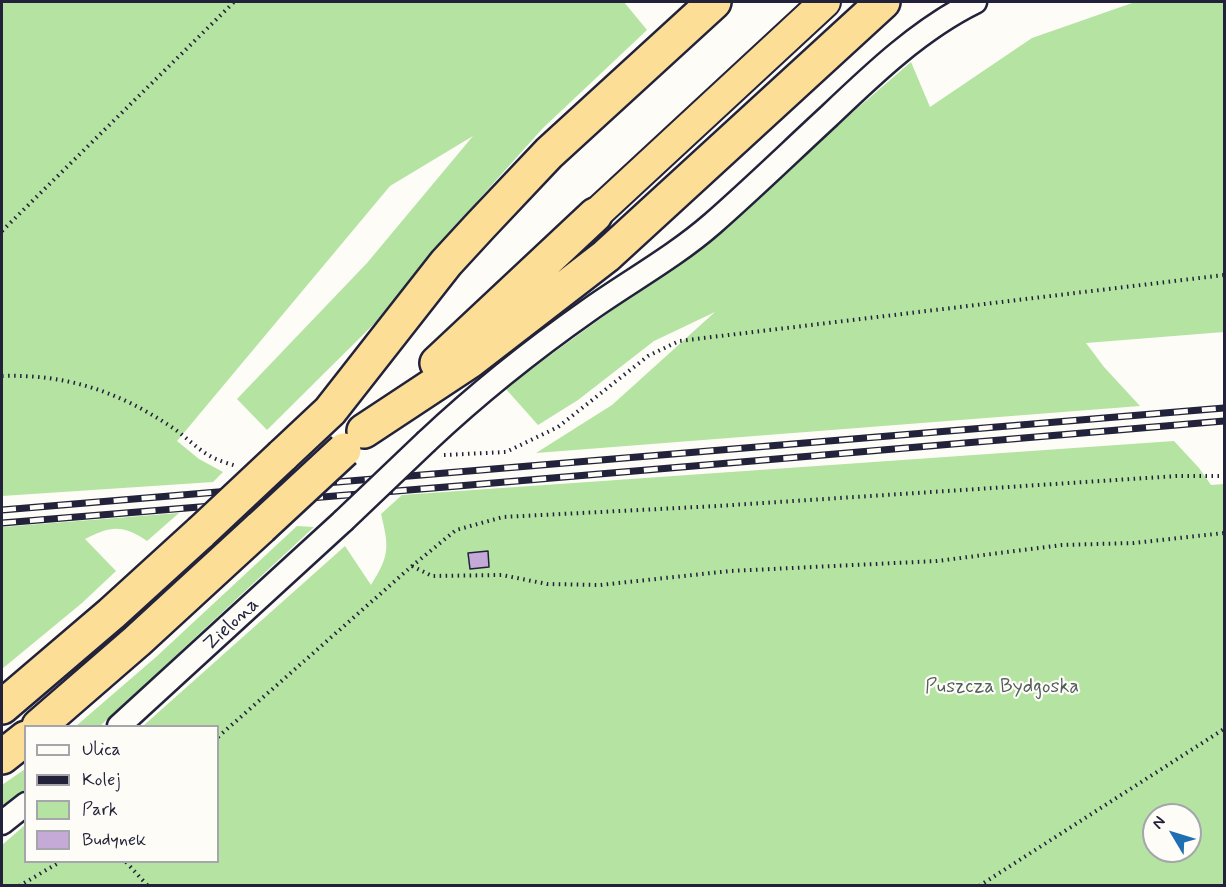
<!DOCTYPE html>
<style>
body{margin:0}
#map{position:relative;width:1226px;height:887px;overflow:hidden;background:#fdfcf7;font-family:Mynerve,sans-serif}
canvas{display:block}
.frame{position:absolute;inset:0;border:3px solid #22223b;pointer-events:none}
.legend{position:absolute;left:24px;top:725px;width:195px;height:138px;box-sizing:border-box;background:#fdfcf7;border:2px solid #a5a5ac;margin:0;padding:8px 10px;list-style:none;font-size:18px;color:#22223b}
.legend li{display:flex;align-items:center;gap:12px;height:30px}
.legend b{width:30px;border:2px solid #a5a5ac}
.north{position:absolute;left:1142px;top:803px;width:60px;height:60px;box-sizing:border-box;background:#fdfcf7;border:2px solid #a5a5ac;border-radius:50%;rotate:308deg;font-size:16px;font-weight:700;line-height:24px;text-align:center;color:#22223b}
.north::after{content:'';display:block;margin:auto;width:21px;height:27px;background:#1f6fb2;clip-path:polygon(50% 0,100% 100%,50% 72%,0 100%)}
</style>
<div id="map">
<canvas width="1226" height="887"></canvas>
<div class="frame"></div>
<ul class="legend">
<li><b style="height:8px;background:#fdfcf7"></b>Ulica</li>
<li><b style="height:8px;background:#22223b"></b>Kolej</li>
<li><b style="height:16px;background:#b4e3a2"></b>Park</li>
<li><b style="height:16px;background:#c5aad8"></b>Budynek</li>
</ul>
<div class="north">N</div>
</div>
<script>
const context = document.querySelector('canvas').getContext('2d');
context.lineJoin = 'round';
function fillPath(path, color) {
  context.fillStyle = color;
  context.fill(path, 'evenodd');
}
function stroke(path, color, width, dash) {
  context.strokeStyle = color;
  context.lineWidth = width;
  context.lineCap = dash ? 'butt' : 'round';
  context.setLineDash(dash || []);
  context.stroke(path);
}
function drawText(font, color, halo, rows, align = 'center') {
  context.font = font + ' Mynerve,sans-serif';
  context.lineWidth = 4.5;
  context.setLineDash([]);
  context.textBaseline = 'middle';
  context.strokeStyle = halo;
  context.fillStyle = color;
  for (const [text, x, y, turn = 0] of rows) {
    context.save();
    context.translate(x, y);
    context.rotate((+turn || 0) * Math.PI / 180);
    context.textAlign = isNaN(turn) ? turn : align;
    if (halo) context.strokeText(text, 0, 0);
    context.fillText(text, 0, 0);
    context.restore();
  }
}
fillPath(new Path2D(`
 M2,2h622l23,28 -104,98 -62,69 -85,105 -129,128 -30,-31 130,-136 106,-127 -83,50 -213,255 22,18 24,13 -10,10 -211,14z
 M1135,2h89v330l-138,11 18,24 36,39 -604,47 76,-48 103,-93 -61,29 -76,59 -40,25 -33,-37 135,-98 156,-129 115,-99 19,45 102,-69z
 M1174,441l25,27 12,17 13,-1v401l-1222,1v-41l23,-20 1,37h192v-136h-75l202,-180 26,39c19,-30 18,-38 10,-71l21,-19zM1154,815h36v36h-36z
 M179,513l-32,28c-24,-17 -37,-15 -62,-2l31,32 -34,32 -80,66v-142z
 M297,526l17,1 -214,199h-24l80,-69z
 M25,769v21l-23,19v-24z`), '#b4e3a2');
const building = new Path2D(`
 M488,551l1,16 -19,2 -2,-16z`);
fillPath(building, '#c5aad8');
stroke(building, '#22223b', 1.5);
const tertiary = new Path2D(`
 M427,441c51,-48 105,-91 162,-131 41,-29 85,-53 123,-86 40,-35 78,-72 117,-108 44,-42 91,-87 146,-114
 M119,726l224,-205
 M2,823l24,-19`);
const trunk = new Path2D(`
 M595,215l230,-213`);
const motorway = new Path2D(`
 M437,363l158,-148
 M364,431l106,-70 136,-105 277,-254
 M282,456l48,-45 116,-148 35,-38 68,-72 165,-151
 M2,707l109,-93 90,-82
 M39,726l98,-85 124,-114
 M2,757l24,-19`);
stroke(tertiary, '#22223b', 27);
stroke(trunk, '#22223b', 34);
stroke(motorway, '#22223b', 38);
stroke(new Path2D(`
 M2,231l232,-229
 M2,376c64,-2 115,15 168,50 14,9 26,22 40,30 8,5 18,7 26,10
 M444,455l62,-3 52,-25 90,-71 31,-15 545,-66
 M412,566l20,10 70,-1 45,9 53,1 130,-14 207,-10 125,-16 72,-2 90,-10
 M218,737l194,-171 44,-36 47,-13 214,-11 460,-30h47
 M126,862l22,24
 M19,886l41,-24
 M979,886l245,-157`), '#22223b', 4, [1.5, 4.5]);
stroke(tertiary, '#fdfcf7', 22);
stroke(trunk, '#fdde96', 30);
stroke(motorway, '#fdde96', 33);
const rail = new Path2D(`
 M2,510l1222,-102
 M2,523l456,-37 766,-65`);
stroke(rail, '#22223b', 7);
stroke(rail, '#fdfcf7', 4.5, [14]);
const tertiaryBridge = new Path2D(`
 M343,521l84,-80`);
const motorwayBridge = new Path2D(`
 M261,527l83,-77
 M201,532l81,-76`);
stroke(tertiaryBridge, '#22223b', 27, []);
stroke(motorwayBridge, '#22223b', 38, []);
stroke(tertiaryBridge, '#fdfcf7', 22);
stroke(motorwayBridge, '#fdde96', 33);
drawText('20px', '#22223b', '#fdfcf7', [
 ["Zielona",232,625,-43]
]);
drawText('20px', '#4e5c5a', '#fdfcf7', [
 ["Puszcza Bydgoska",1002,688]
]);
</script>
